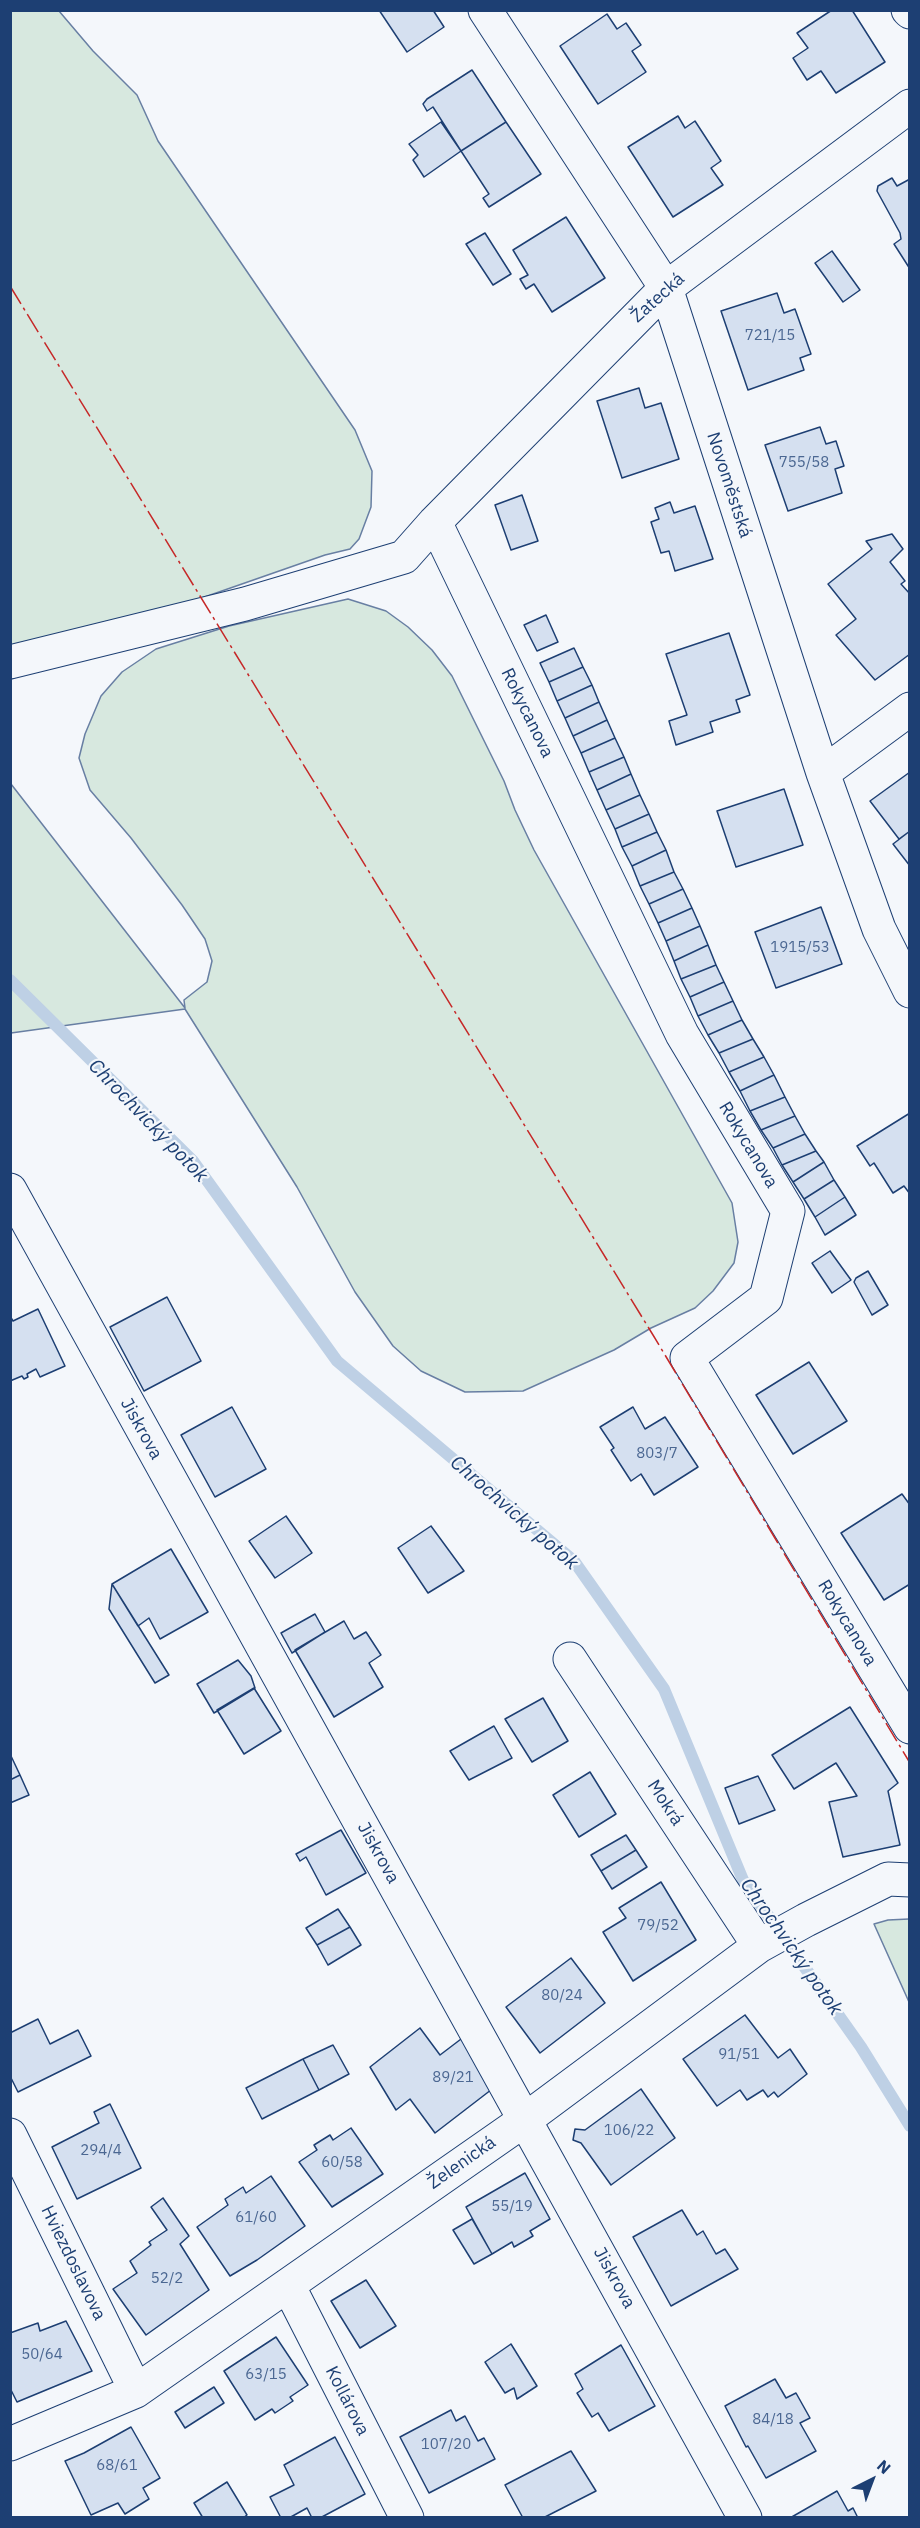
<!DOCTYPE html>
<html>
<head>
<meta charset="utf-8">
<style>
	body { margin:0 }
	#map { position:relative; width:920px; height:2528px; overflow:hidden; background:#f4f7fb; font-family:"IBM Plex Sans",sans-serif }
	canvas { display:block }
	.frame { position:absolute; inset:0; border:12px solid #1d3f73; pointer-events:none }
	.north { position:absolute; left:842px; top:2450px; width:60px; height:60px; -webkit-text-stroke:4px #f4f7fb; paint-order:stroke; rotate:42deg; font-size:16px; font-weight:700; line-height:24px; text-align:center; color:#1d3f73 }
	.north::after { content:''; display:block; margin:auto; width:21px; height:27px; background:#1d3f73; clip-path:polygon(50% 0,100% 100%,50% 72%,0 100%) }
</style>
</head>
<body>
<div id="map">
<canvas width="920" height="2528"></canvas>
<div class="frame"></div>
<div class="north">N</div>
</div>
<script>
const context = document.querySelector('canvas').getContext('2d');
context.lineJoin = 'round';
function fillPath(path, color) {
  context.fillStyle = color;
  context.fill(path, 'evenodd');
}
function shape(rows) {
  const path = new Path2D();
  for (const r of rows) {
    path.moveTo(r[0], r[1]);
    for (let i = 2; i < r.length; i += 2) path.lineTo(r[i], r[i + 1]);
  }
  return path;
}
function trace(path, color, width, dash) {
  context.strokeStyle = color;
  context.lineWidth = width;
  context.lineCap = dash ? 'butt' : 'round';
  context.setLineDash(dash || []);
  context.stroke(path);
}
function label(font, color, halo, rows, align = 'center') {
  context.font = font + ' "IBM Plex Sans",sans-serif';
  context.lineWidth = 4.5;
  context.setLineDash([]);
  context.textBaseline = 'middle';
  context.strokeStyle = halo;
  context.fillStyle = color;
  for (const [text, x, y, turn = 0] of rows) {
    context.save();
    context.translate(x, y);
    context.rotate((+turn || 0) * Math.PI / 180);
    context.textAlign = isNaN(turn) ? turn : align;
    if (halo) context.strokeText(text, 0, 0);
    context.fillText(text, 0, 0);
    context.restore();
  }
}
const green = shape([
	[11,11,59,11,93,51,137,95,158,141,355,430,372,471,371,507,359,539,350,549,325,555,196,600,11,646,11,11],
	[348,599,386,611,408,627,432,650,452,676,504,781,515,810,534,850,732,1203,738,1242,734,1263,713,1291,695,1308,651,1328,614,1350,523,1391,465,1392,421,1371,393,1346,355,1292,297,1187,185,1009,11,1033,11,784,185,1008,184,1000,207,982,212,961,205,939,182,905,131,838,90,790,79,758,85,734,101,696,122,672,156,649,229,626,348,599],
	[909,1919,910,1919,909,2002,874,1924,888,1920,909,1919]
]);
const stream = shape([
	[10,980,193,1161,337,1361,574,1561,664,1689,743,1880,861,2047,910,2126]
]);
const building = shape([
	[379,10,433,10,444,27,407,52,379,10],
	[832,10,852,10,885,62,836,93,821,71,807,80,793,58,808,48,797,33,832,10],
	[607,14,617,29,626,23,641,45,632,51,646,72,598,104,560,46,607,14],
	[472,70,506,122,461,151,433,107,427,111,423,104,427,99,472,70],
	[678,116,685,128,695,121,721,161,711,168,723,185,673,217,628,147,678,116],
	[441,122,461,151,424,177,413,160,418,155,409,144,441,122],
	[506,122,541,174,489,207,483,198,489,194,461,151,506,122],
	[892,178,897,186,910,179,910,269,894,244,901,239,900,233,877,191,878,186,892,178],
	[566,217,605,278,552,312,534,284,526,289,520,279,528,275,513,250,566,217],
	[485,233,511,274,493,285,466,244,485,233],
	[832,251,860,290,843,302,815,263,832,251],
	[777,293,784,313,795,309,811,354,800,358,804,370,748,390,721,311,777,293],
	[639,388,645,408,661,403,679,459,622,478,597,401,639,388],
	[820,427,826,444,836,441,844,466,835,469,842,493,788,511,765,445,820,427],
	[522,495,538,541,511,550,495,505,522,495],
	[670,502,674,513,695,506,713,559,675,571,669,551,661,553,651,522,659,519,655,508,670,502],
	[892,534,903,549,890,562,905,581,901,584,910,594,910,654,875,680,836,635,856,619,828,584,872,549,866,541,892,534],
	[546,615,558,642,537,651,524,625,546,615],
	[729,633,750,695,736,700,740,712,710,722,713,732,676,745,669,721,687,715,666,654,729,633],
	[574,648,583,667,549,682,540,663,574,648],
	[583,667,592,685,557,701,549,682,583,667],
	[592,685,599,702,565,718,557,701,592,685],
	[599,702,607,720,573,736,565,718,599,702],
	[607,720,615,738,581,753,573,736,607,720],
	[615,738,624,757,589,772,581,753,615,738],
	[624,757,631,774,597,790,589,772,624,757],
	[910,772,910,831,899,839,870,801,910,772],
	[631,774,640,795,606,810,597,790,631,774],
	[784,789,803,845,736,867,717,811,784,789],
	[640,795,649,814,615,829,606,810,640,795],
	[649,814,657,832,622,847,615,829,649,814],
	[910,831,910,866,893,844,910,831],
	[657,832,666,850,632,866,622,847,657,832],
	[666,850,674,872,640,886,632,866,666,850],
	[674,872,683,889,649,904,640,886,674,872],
	[683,889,692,908,658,923,649,904,683,889],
	[821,907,842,964,776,988,755,932,821,907],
	[692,908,700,926,666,941,658,923,692,908],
	[700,926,708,945,674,961,666,941,700,926],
	[708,945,716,965,681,979,674,961,708,945],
	[716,965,724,982,690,997,681,979,716,965],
	[724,982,733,1001,698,1016,690,997,724,982],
	[733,1001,742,1020,708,1035,698,1016,733,1001],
	[742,1020,753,1039,719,1053,708,1035,742,1020],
	[753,1039,764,1057,729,1072,719,1053,753,1039],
	[764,1057,774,1075,740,1091,729,1072,764,1057],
	[774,1075,785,1097,750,1111,740,1091,774,1075],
	[785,1097,795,1116,761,1130,750,1111,785,1097],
	[910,1113,910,1194,904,1186,893,1193,874,1163,870,1166,857,1146,910,1113],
	[795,1116,805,1134,773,1148,761,1130,795,1116],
	[805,1134,816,1151,782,1165,773,1148,805,1134],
	[816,1151,824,1162,793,1182,782,1165,816,1151],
	[824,1162,834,1180,804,1199,793,1182,824,1162],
	[834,1180,845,1197,815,1217,804,1199,834,1180],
	[845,1197,856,1215,825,1235,815,1217,845,1197],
	[830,1251,851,1280,832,1293,812,1263,830,1251],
	[868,1271,888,1305,872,1315,854,1282,856,1278,868,1271],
	[167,1297,201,1361,144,1391,110,1327,167,1297],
	[38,1309,65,1366,40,1377,36,1369,27,1374,28,1377,24,1379,22,1376,10,1381,10,1316,13,1321,38,1309],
	[809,1362,847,1421,793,1454,756,1395,809,1362],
	[232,1407,266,1469,215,1497,181,1435,232,1407],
	[633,1407,645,1429,665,1417,698,1467,654,1495,641,1474,631,1481,611,1450,614,1448,600,1427,633,1407],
	[902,1494,910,1505,910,1584,884,1600,841,1533,902,1494],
	[286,1516,312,1553,275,1578,249,1541,286,1516],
	[431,1526,464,1571,428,1593,398,1548,431,1526],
	[171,1549,208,1612,160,1639,149,1618,138,1626,112,1584,171,1549],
	[112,1584,169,1675,155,1683,109,1609,112,1584],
	[315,1614,325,1632,292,1653,281,1633,315,1614],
	[344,1621,354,1639,366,1632,381,1655,369,1663,383,1687,334,1717,295,1650,344,1621],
	[238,1660,251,1676,255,1688,214,1713,197,1684,238,1660],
	[254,1688,281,1731,244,1754,217,1710,254,1688],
	[543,1698,568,1741,532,1762,505,1719,543,1698],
	[850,1707,898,1783,888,1791,900,1845,843,1857,829,1802,857,1796,836,1763,794,1789,772,1755,850,1707],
	[494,1726,512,1758,469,1780,450,1751,494,1726],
	[11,1756,20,1775,10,1780,10,1757,11,1756],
	[590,1772,616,1814,579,1837,553,1795,590,1772],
	[20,1775,29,1795,10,1803,10,1780,20,1775],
	[758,1776,775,1810,739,1824,725,1788,758,1776],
	[341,1830,366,1873,326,1895,306,1857,300,1861,296,1854,341,1830],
	[626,1835,636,1850,601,1871,591,1855,626,1835],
	[636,1850,647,1867,612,1889,601,1871,636,1850],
	[661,1882,696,1940,633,1981,603,1932,626,1918,619,1908,661,1882],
	[338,1909,350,1927,317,1945,306,1928,338,1909],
	[350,1927,361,1945,328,1965,317,1945,350,1927],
	[571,1958,605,2003,540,2053,506,2007,571,1958],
	[745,2015,778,2058,790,2049,807,2074,778,2097,774,2092,768,2097,763,2090,747,2100,740,2090,717,2106,683,2059,745,2015],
	[38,2019,50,2044,78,2030,91,2056,18,2092,10,2076,10,2033,38,2019],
	[420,2028,440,2055,465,2036,500,2083,435,2133,410,2099,396,2110,370,2067,420,2028],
	[333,2045,349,2074,319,2090,303,2059,333,2045],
	[303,2059,319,2090,262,2119,246,2088,303,2059],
	[641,2089,675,2138,611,2185,581,2143,573,2140,575,2129,585,2130,641,2089],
	[110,2104,141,2168,77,2199,52,2147,99,2123,94,2112,110,2104],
	[351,2128,383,2174,332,2207,299,2162,317,2150,314,2145,330,2135,333,2140,351,2128],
	[525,2173,550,2219,530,2231,533,2236,514,2247,512,2242,492,2254,466,2207,525,2173],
	[271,2176,305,2226,257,2260,230,2276,197,2227,228,2205,225,2199,243,2187,246,2193,271,2176],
	[163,2198,189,2236,180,2244,209,2290,146,2335,113,2289,137,2273,130,2261,151,2245,149,2242,167,2230,151,2207,163,2198],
	[682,2210,697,2235,703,2231,716,2254,725,2249,738,2269,671,2306,633,2237,682,2210],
	[472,2219,492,2254,474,2264,453,2230,472,2219],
	[366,2280,396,2326,360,2348,331,2301,366,2280],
	[66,2321,92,2371,17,2402,10,2388,10,2333,38,2323,40,2331,66,2321],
	[276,2337,308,2385,290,2397,293,2401,275,2413,272,2409,255,2420,224,2371,276,2337],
	[511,2344,537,2386,517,2399,514,2388,505,2393,485,2362,511,2344],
	[621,2345,655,2406,609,2431,598,2413,592,2417,577,2393,583,2389,575,2374,621,2345],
	[775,2379,786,2398,796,2393,810,2418,800,2423,816,2451,766,2478,748,2446,746,2447,725,2406,775,2379],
	[214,2387,224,2403,185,2428,175,2412,214,2387],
	[451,2410,456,2421,465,2416,478,2441,484,2438,495,2459,429,2493,400,2437,451,2410],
	[131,2427,160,2478,143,2488,149,2499,125,2514,118,2503,91,2515,65,2461,84,2453,131,2427],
	[335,2437,365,2494,320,2518,312,2518,307,2508,289,2518,281,2518,270,2497,294,2485,284,2465,335,2437],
	[571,2451,596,2491,543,2518,523,2518,505,2485,571,2451],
	[227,2482,247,2515,243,2518,203,2518,194,2503,227,2482],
	[837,2491,848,2511,853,2508,858,2518,790,2518,837,2491]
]);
const minor = shape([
	[485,10,666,288,823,773,879,929,910,991],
	[908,10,910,12],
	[435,522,682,1034,788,1211,766,1298,687,1358,910,1727],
	[10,662,245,604,404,557,435,522,666,288,910,106],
	[823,773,910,709],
	[10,1190,745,2518],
	[570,1659,759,1946],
	[10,2135,136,2391],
	[288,2285,407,2518],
	[10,2444,136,2391,526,2119,759,1946,806,1920,888,1879,910,1880]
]);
const power = shape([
	[10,286,653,1335,910,1763]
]);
const numberNames = [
	["721/15",770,336],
	["755/58",804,463],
	["1915/53",800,948],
	["803/7",657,1454],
	["79/52",658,1926],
	["80/24",562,1996],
	["91/51",739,2055],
	["89/21",453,2078],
	["106/22",629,2131],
	["294/4",101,2151],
	["60/58",342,2163],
	["55/19",512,2207],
	["61/60",256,2218],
	["52/2",167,2279],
	["50/64",42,2355],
	["63/15",266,2375],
	["84/18",773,2420],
	["107/20",446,2445],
	["68/61",117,2466]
];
const streetNames = [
	["Žatecká",658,298,-42],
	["Novoměstská",729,485,72],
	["Rokycanova",527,713,64],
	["Rokycanova",748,1145,59],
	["Jiskrova",141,1429,61],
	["Rokycanova",847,1623,59],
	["Mokrá",665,1803,57],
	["Jiskrova",378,1853,61],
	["Želenická",462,2163,-35],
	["Hviezdoslavova",73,2263,64],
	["Jiskrova",614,2278,61],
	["Kollárova",347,2401,63]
];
const waterNames = [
	["Chrochvický potok",148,1121,46],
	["Chrochvický potok",514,1513,41],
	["Chrochvický potok",791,1947,55]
];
fillPath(green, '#d7e8df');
trace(green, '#687fa3', 1.5);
trace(stream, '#bed0e5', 12);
fillPath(building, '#d5e0f0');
trace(building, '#1d3f73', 1.5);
trace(minor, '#1d3f73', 35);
trace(minor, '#f4f7fb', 33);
trace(power, '#c62828', 1.5, [21, 4.5, 3, 4.5]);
label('15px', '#4b6792', null, numberNames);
label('18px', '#1d3f73', '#f4f7fb', streetNames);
label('italic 20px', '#1d3f73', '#f4f7fb', waterNames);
</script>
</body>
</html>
